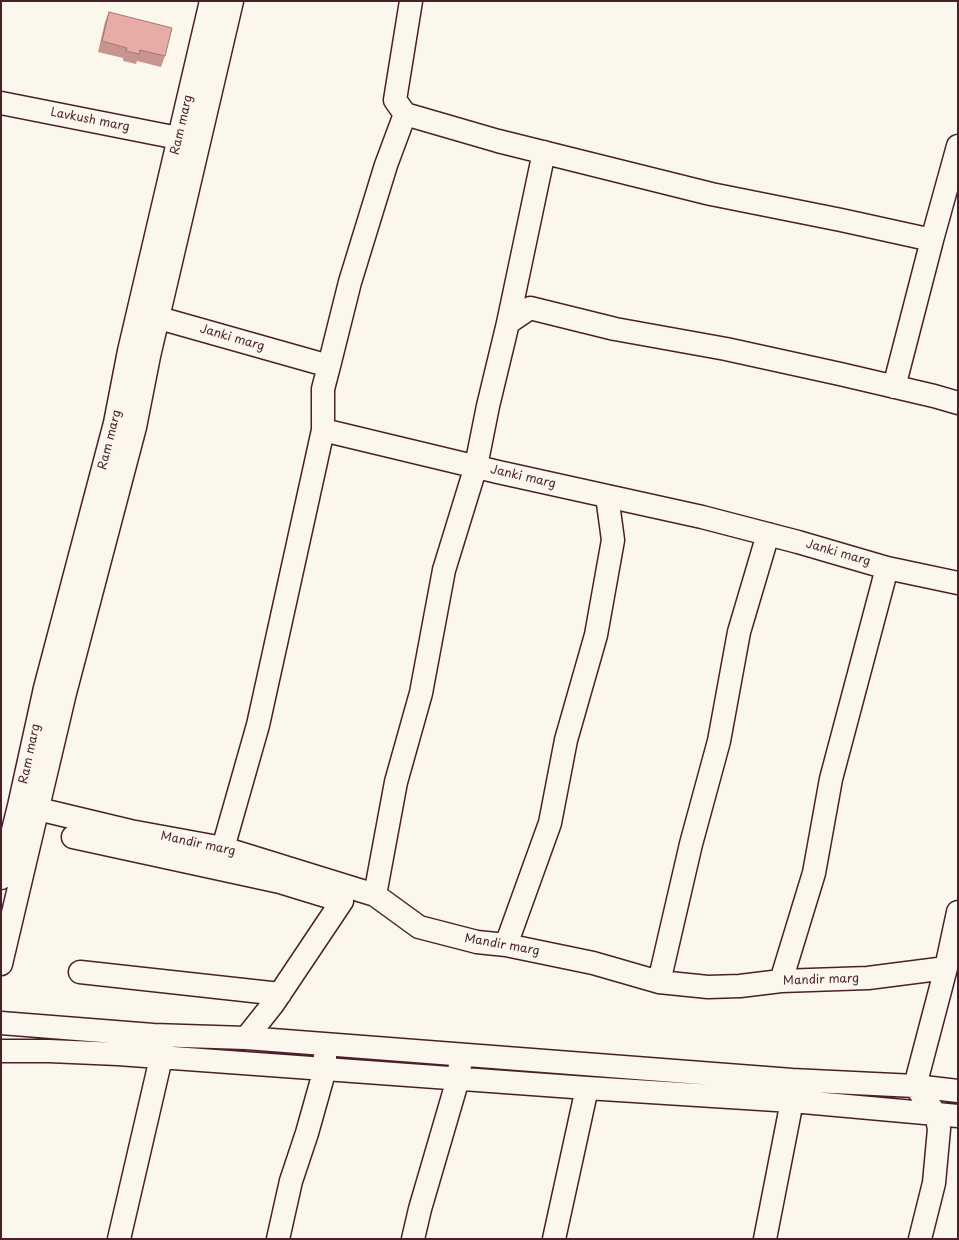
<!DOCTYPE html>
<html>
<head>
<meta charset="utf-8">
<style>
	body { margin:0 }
	#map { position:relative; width:959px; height:1240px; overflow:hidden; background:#fbf7ec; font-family:"Playpen Sans",sans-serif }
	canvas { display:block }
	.frame { position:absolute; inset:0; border:2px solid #4a1f2b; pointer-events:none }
</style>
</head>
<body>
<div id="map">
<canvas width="959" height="1240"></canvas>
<div class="frame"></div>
</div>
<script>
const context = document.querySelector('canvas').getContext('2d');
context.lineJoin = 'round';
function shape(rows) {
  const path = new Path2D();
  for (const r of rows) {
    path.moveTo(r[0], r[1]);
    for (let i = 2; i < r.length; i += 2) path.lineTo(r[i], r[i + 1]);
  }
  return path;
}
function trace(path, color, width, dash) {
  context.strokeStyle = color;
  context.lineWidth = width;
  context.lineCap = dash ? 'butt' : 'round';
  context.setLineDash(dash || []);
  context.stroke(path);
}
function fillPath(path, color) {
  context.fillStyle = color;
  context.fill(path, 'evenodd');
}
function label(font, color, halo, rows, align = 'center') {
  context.font = font + ' "Playpen Sans",sans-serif';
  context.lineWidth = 3;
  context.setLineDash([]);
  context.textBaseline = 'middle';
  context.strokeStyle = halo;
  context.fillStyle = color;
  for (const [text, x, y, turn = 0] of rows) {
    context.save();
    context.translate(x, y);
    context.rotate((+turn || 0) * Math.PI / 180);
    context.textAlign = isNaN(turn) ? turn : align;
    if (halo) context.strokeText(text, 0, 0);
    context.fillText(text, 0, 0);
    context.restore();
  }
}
const minor = shape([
	[1,103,178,138],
	[405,114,498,141,711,194,841,220,932,240,958,146],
	[159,318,329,366,323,389,323,430,498,472,702,517,798,542,887,568,958,583],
	[508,323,544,152],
	[329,366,350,282,386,165,405,114,395,100,411,1],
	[894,387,932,240],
	[19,806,38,809,130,831,223,848,375,895,419,927,477,942,506,945,593,963,659,982,708,987,740,986,781,981,868,978,946,968,958,912],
	[73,837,280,882,342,901,273,1004,246,1038],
	[223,848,258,725,323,430],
	[1,878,19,806,45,688,115,423,129,351,211,1],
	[375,895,396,782,421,693,444,570,476,466,488,406,508,323,530,308,615,329,726,349,840,374,934,396,958,403],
	[506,945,550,823,566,740,596,635,613,540,607,496],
	[1,964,65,693,135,427,149,356,232,1],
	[80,972,280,994],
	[781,981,814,873,831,779,887,568],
	[659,982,691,844,719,741,739,632,768,534],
	[1,1023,153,1035,246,1038,792,1080,915,1086,958,1091],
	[1,1051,49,1051,118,1054,587,1088,792,1101,958,1116],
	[119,1239,161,1058,157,1044],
	[278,1239,291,1181,307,1133,325,1069,325,1055],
	[413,1239,420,1209,458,1079,460,1065],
	[554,1239,587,1088],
	[765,1239,792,1101,792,1087],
	[920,1239,934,1183,939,1129,936,1114,915,1086,946,968]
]);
const wall = shape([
	[109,12,165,56,161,67,137,61,136,64,123,61,123,58,98,52,105,22]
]);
const building = shape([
	[109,12,172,28,165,56,140,50,139,54,126,51,127,48,102,41,109,12]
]);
const streetNames = [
	["Lavkush marg",90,120,11],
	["Ram marg",182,125,-77],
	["Janki marg",232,338,16],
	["Ram marg",110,440,-76],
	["Janki marg",523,477,13],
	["Janki marg",838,553,16],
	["Ram marg",30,754,-78],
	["Mandir marg",198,844,12],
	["Mandir marg",502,945,10],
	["Mandir marg",821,980,-2]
];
trace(minor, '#4a1f2b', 25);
trace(minor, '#fbf7ec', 22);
fillPath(wall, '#c7948f');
fillPath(building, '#e7aca6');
trace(building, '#a27874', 1);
label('12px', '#4a1f2b', '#fbf7ec', streetNames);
</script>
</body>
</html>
